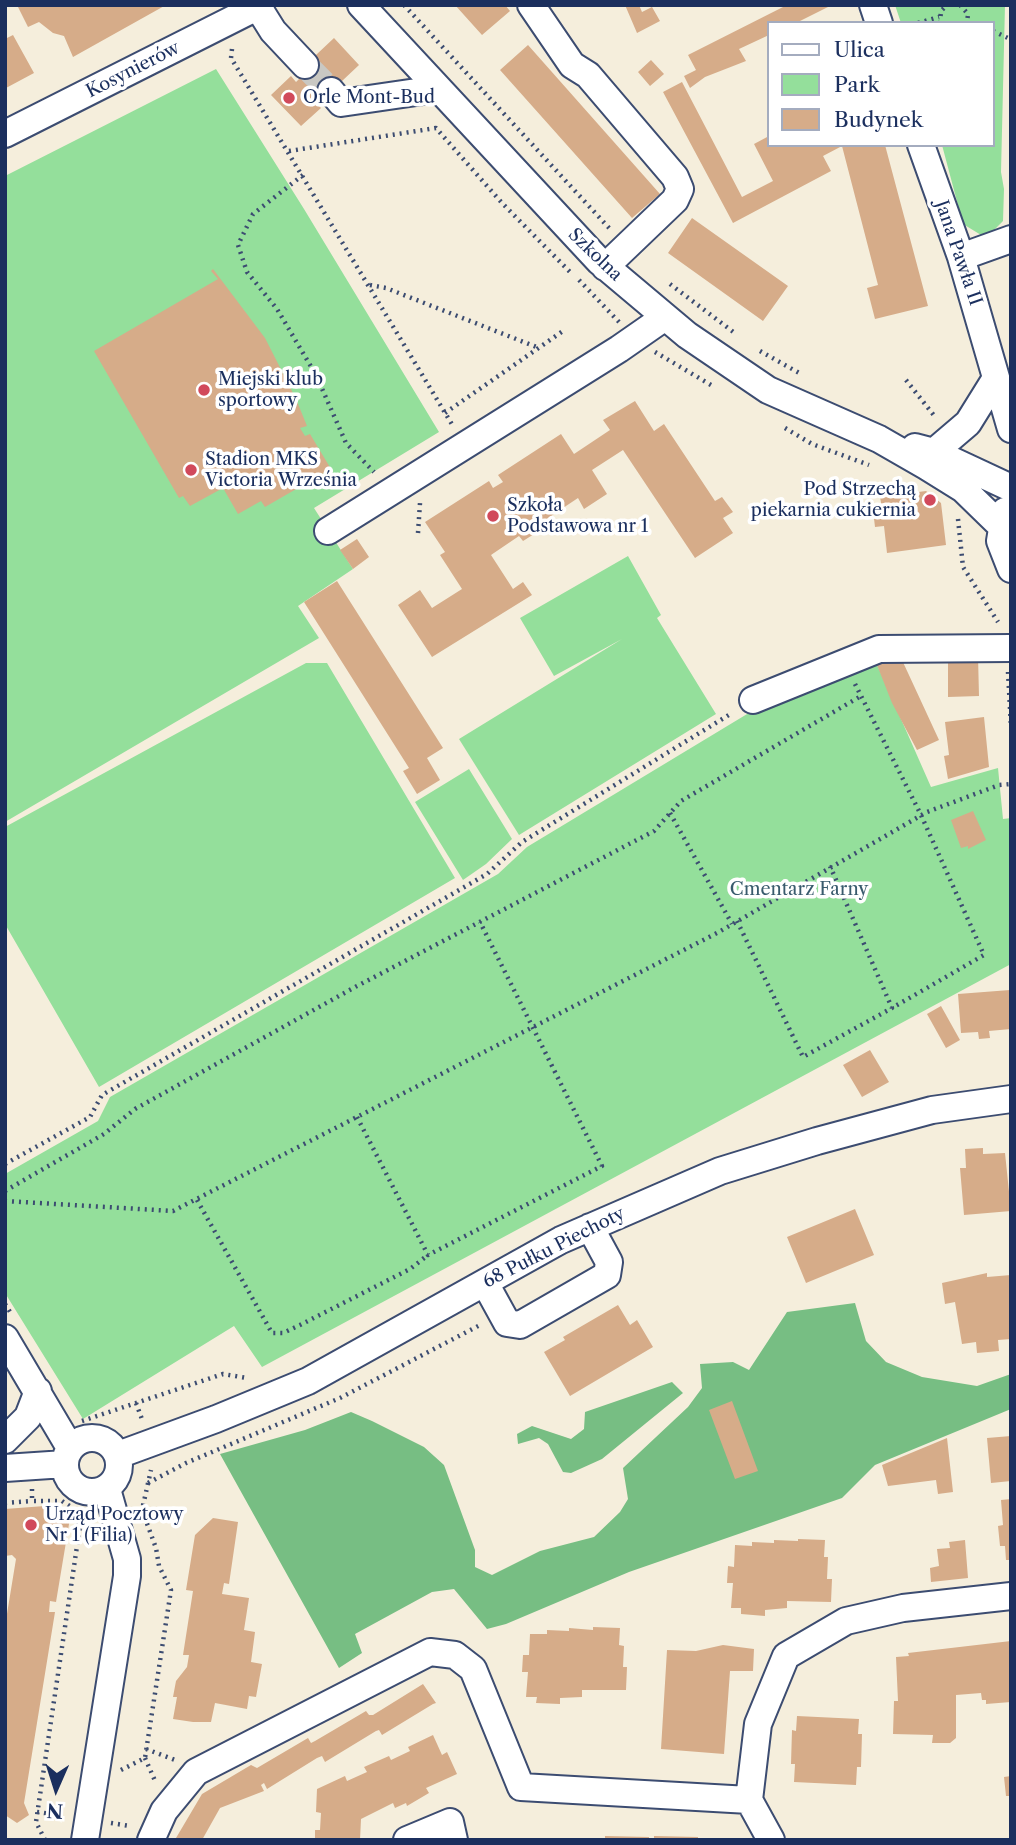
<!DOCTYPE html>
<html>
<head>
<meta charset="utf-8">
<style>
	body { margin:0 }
	#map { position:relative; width:1016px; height:1845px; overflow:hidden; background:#f5eedc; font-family:"Libre Caslon Text",serif }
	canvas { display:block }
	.frame { position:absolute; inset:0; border:7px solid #1b2f5e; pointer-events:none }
	.legend { position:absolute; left:767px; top:21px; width:228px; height:126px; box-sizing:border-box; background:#fff; border:2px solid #a4acbf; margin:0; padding:9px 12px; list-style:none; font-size:21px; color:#1b2f5e }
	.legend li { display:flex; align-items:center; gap:14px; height:35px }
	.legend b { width:35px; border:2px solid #a4acbf }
	.north { position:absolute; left:21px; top:1754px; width:70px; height:70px; -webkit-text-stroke:5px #fff; paint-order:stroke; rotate:183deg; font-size:19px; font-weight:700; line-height:28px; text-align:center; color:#1b2f5e }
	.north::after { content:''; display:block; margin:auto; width:24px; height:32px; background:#1b2f5e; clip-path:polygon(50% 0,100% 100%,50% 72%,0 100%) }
</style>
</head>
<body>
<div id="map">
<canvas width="1016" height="1845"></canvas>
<div class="frame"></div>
<ul class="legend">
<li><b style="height:9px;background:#fff"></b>Ulica</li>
<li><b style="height:19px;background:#94df9b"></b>Park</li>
<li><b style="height:19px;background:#d6ac89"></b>Budynek</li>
</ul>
<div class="north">N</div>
</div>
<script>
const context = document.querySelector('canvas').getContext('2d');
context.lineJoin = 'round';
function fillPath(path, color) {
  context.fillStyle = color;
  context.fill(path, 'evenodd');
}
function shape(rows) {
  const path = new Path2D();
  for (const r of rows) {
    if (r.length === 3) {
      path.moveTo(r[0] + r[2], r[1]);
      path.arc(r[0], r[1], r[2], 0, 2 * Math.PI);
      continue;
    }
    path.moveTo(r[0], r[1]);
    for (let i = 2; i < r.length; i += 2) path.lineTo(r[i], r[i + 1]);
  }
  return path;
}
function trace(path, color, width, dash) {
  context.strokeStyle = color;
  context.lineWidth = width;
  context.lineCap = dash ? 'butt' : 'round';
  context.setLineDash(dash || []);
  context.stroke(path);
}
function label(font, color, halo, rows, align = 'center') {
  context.font = font + ' "Libre Caslon Text",serif';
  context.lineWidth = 7;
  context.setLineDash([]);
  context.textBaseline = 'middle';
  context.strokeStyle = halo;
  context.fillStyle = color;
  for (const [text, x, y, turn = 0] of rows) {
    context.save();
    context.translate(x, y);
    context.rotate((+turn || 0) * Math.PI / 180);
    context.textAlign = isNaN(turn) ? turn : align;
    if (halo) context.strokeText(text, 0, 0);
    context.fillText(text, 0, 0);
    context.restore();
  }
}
const green = shape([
	[895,5,1005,5,1001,172,1004,189,1003,221,990,234,981,235,963,224,942,145,993,145,993,23,901,23],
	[216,69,304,209,439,432,314,508,353,569,298,606,319,638,5,822,5,176],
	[628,556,661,615,657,618,716,714,519,835,459,739,622,639,554,676,520,618],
	[875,660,931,787,998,768,1003,819,1011,818,1011,964,262,1367,234,1326,83,1419,5,1293,5,1174,98,1121,110,1097,498,874,527,847,767,702],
	[306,663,327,663,455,878,99,1087,5,924,5,827],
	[469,769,512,839,486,864,463,880,415,802]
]);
const forest = shape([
	[855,1303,866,1341,886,1362,922,1377,977,1386,1011,1374,1011,1409,875,1465,842,1498,629,1572,506,1624,487,1629,454,1589,432,1592,355,1634,362,1653,339,1668,220,1454,305,1430,351,1412,372,1421,424,1447,444,1465,475,1550,475,1567,492,1575,540,1551,594,1537,620,1512,628,1499,623,1468,688,1407,702,1388,700,1364,733,1362,749,1370,787,1312],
	[672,1382,683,1393,602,1459,571,1473,563,1472,548,1444,539,1438,518,1444,517,1434,532,1426,571,1439,584,1429,585,1412]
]);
const building = shape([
	[21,5,166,5,73,57,64,36,53,33,39,22,28,27,18,7],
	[455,5,505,5,510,11,482,35],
	[625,5,639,5,642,12,652,7,660,21,637,33],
	[787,5,832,5,796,23,769,23,769,35,739,49,746,61,705,77,690,88,684,76,696,70,688,55],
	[13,35,34,73,6,88,5,39],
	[334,38,359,65,324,98,319,93,312,99,321,108,301,126,271,95,291,76,296,82,303,75,299,71],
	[528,45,660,194,632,218,500,70],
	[651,60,664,74,650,86,638,72],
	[682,82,742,197,773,181,754,144,769,136,769,145,885,145,928,306,875,319,867,288,878,285,842,146,823,156,831,171,733,223,663,92],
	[692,218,788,286,763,321,668,253],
	[213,269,265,338,296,399,307,426,300,428,305,436,310,434,331,469,265,507,261,501,238,514,223,488,190,506,183,496,179,498,94,351,218,279,211,271],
	[635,401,654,431,664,424,715,501,722,497,733,512,723,518,733,533,695,558,623,450,592,470,607,494,584,509,578,498,536,526,539,531,523,541,519,536,491,555,513,589,523,582,532,595,432,657,398,605,420,590,432,608,462,589,440,555,445,552,425,522,489,481,493,488,503,482,498,475,561,434,574,454,610,430,603,420],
	[926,491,941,503,946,545,887,553,884,526,875,527,873,510,882,508,880,497],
	[357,539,369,557,353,569,340,550],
	[337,581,443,748,427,758,440,780,417,794,403,771,409,768,304,602],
	[978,656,979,696,948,697,948,657],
	[875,660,902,660,939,740,917,750,892,703],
	[984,717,989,767,948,779,944,756,949,755,945,722],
	[973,811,986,840,968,849,968,846,961,848,951,820],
	[1010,990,1011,1029,989,1031,990,1038,979,1039,978,1032,961,1033,958,994],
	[941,1006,960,1040,946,1048,927,1014],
	[870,1050,889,1082,862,1097,843,1065],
	[983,1148,983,1154,1005,1153,1011,1211,964,1215,960,1168,966,1168,965,1149],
	[855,1209,874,1255,806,1283,787,1237],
	[987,1273,987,1277,1011,1275,1011,1339,998,1340,999,1351,977,1353,976,1342,962,1344,955,1302,945,1304,942,1283],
	[618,1305,630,1325,637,1320,653,1347,570,1396,544,1352,565,1340,563,1337],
	[732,1401,758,1471,735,1479,709,1410],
	[1011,1436,1011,1481,991,1483,987,1438],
	[947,1438,953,1492,938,1494,936,1480,888,1486,882,1465],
	[1011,1499,1011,1560,1006,1560,1005,1546,1000,1546,998,1526,1003,1525,1001,1500],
	[58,1505,58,1511,70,1518,56,1602,50,1601,49,1612,55,1612,24,1803,29,1815,17,1823,5,1815,5,1626,16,1559,12,1555,5,1556,5,1509],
	[213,1518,238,1522,229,1584,224,1583,222,1594,249,1598,244,1630,255,1632,251,1662,262,1664,256,1697,249,1696,247,1709,215,1703,211,1722,193,1722,173,1719,177,1697,173,1697,176,1681,187,1667,189,1655,183,1655,193,1591,186,1590,195,1535],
	[798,1539,825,1540,824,1557,828,1557,827,1579,832,1579,831,1602,787,1601,787,1608,765,1610,765,1616,741,1614,741,1608,731,1608,733,1583,727,1583,728,1566,734,1567,735,1545,752,1546,752,1542,774,1543,774,1540,798,1541],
	[965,1540,968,1578,931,1582,930,1568,939,1566,937,1549,950,1548,949,1542],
	[593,1627,620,1628,619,1645,624,1646,623,1667,627,1667,626,1690,582,1690,582,1697,560,1698,560,1704,536,1703,537,1697,526,1697,528,1672,522,1672,523,1655,529,1655,530,1634,547,1634,547,1630,569,1631,569,1628,593,1630],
	[1011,1641,1011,1702,986,1704,986,1700,982,1700,981,1693,956,1695,956,1738,950,1743,932,1743,933,1735,893,1734,894,1701,898,1701,896,1657,909,1656,908,1653],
	[723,1645,754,1649,753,1671,730,1671,724,1754,661,1749,667,1650,696,1651],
	[423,1684,436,1703,433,1704,382,1735,379,1730,376,1731,325,1762,322,1756,317,1758,267,1789,264,1783,261,1785,264,1791,220,1808,202,1840,176,1838,202,1794,251,1765,257,1768,308,1738,311,1743,315,1741,366,1711,369,1715,373,1715],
	[797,1716,859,1719,858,1734,862,1734,861,1767,857,1767,856,1785,794,1782,795,1764,791,1764,792,1730,796,1731],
	[433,1735,442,1755,447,1752,457,1774,426,1788,429,1793,407,1806,406,1803,395,1808,393,1803,361,1819,360,1840,315,1840,315,1830,320,1830,321,1813,316,1812,317,1789,345,1776,347,1781,367,1772,364,1767,389,1756,391,1760,410,1751,408,1747],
	[1011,1776,1011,1796,1006,1796,1004,1777],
	[605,1836,649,1837,649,1840,605,1840],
	[654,1836,698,1837,698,1840,654,1840]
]);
const minorTunnel = shape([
	[305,65,331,91]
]);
const path = shape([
	[404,5,610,229],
	[960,5,968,14,967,23],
	[918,23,939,17],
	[940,23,941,11,947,5],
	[993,31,1008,38],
	[232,49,231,58,453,426],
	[289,151,436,128,503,204,572,274],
	[303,175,253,214,238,245,247,272,277,309,316,375,346,443,374,472],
	[579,280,619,322],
	[670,284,736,334],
	[370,285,386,288,539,348],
	[760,351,801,374],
	[655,352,711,385],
	[906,380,936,418],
	[445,413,563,331],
	[785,428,812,444,869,465],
	[958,519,963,567,998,622],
	[418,533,420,503],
	[1008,672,1011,727],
	[855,684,921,815,984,955,892,1008],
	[670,813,732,924],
	[737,921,803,1057,892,1008,830,866],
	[357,1117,428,1255,602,1166,480,922],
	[5,1164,90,1117,102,1095,487,874,522,842,732,713],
	[5,1191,104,1134,135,1109,357,986,654,831,681,801,861,696],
	[197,1200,272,1333,283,1333,300,1325,410,1269,428,1255],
	[5,1201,173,1211,717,933,927,812,999,785,1011,784],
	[5,1304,12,1315],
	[136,1403,143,1422],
	[82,1421,223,1374,247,1378],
	[148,1483,186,1463,340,1398,482,1324],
	[32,1489,32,1501,62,1501,71,1507,80,1526,92,1527],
	[5,1503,32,1501],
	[146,1749,175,1760],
	[145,1758,156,1783],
	[121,1770,145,1758,171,1590,159,1566,156,1548,142,1510,151,1470],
	[37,1812,64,1816],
	[111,1823,130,1826],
	[45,1840,36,1822,80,1526]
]);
const minor = shape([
	[361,5,599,261,687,335,768,390,879,439,926,466,963,489,1000,525],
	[531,5,572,65,588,75,675,177,680,189,675,200,605,267],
	[873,5,879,23],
	[258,7,273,31,305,65],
	[331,91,341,103,437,89],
	[5,134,261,5],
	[921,145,961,257,1011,429],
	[961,257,1011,239],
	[915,447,934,452,1011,488],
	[934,452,968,423,996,378],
	[1005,511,1000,541,1011,569],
	[328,531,619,349,665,317],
	[753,700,879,649,1011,648],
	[485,1283,507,1323,520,1325,607,1275,609,1262,590,1227],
	[5,1338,69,1446],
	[92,1465,27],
	[5,1440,28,1417,38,1391],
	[118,1455,216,1419,308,1381,561,1240,720,1171,817,1141,932,1110,1011,1099],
	[5,1468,65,1464],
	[85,1840,127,1576,127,1559,107,1489],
	[151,1840,164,1811,196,1772,430,1652,455,1655,473,1669,521,1787,749,1800],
	[407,1840,450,1822,454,1840],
	[771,1840,749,1800,758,1724,786,1656,846,1621,903,1608,1011,1596]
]);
const markers = [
	[289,98,7,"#d1495b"],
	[204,390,7,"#d1495b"],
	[191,470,7,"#d1495b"],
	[930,500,7,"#d1495b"],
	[493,516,7,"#d1495b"],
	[31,1525,7,"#d1495b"]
];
const streetNames = [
	["Kosynierów",133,70,-27],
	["Jana Pawła II",958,253,71],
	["Szkolna",595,255,44],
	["68 Pułku Piechoty",554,1248,-27]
];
const poiNames = [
	["Orle Mont-Bud",303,98],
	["Miejski klub",218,380],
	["sportowy",218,401],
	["Stadion MKS",205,460],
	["Victoria Września",205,481],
	["Pod Strzechą",916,490,"right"],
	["piekarnia cukiernia",916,511,"right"],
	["Szkoła",507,506],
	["Podstawowa nr 1",507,527],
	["Urząd Pocztowy",45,1515],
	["Nr 1 (Filia)",45,1536]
];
const parkNames = [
	["Cmentarz Farny",799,890]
];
fillPath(green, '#94df9b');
fillPath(forest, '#77be83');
fillPath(building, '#d6ac89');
trace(minorTunnel, '#c9c8c3', 26, [26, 13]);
trace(minor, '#3c4c71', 30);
trace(path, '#3c4c71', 4.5, [2, 5]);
trace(minor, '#fff', 26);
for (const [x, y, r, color] of markers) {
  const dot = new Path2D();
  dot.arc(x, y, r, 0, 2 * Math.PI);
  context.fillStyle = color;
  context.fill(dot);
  trace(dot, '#fff', 2.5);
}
label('18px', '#1b2f5e', '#fff', streetNames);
label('18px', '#1b2f5e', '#fff', poiNames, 'left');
label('18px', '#395b6d', '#fff', parkNames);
</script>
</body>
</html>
